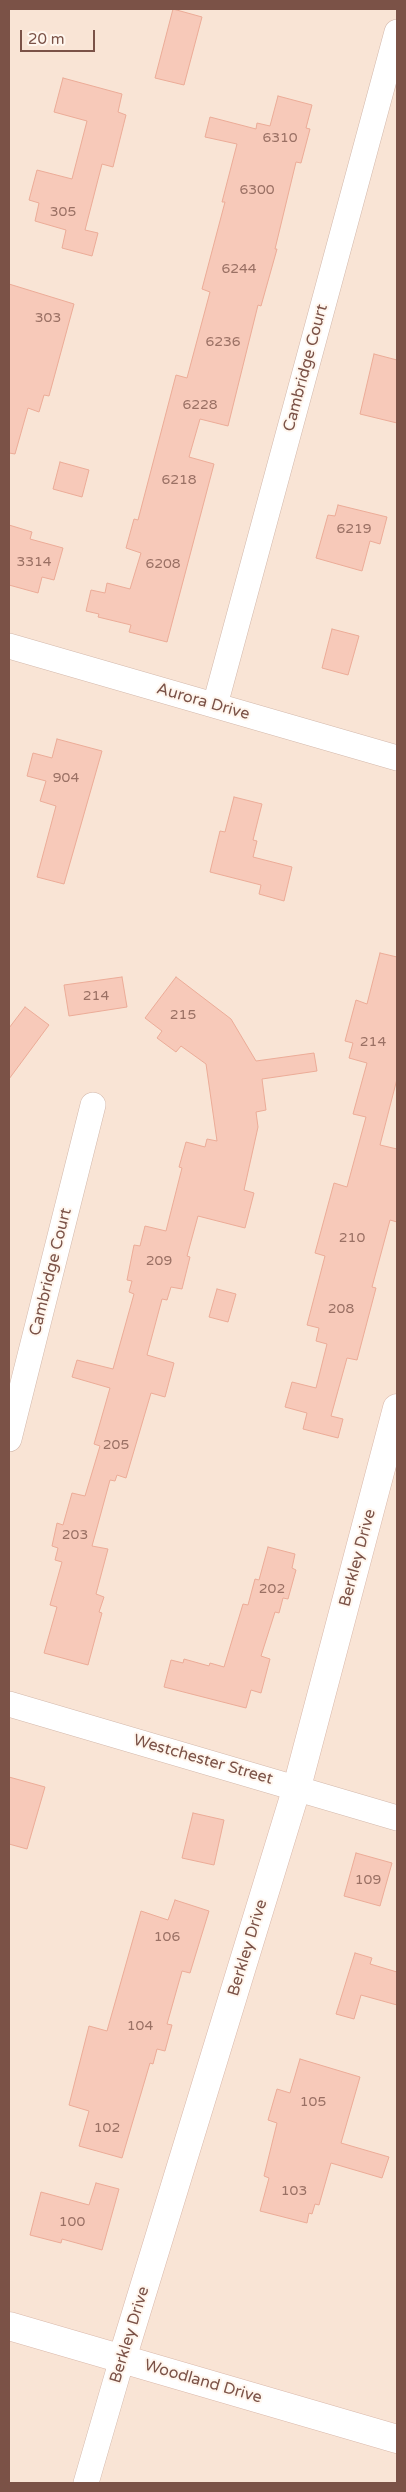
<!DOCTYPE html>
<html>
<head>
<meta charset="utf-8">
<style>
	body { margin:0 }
	#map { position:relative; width:406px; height:2492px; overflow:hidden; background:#fff1e5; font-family:"Varela Round",sans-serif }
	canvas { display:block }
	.frame { position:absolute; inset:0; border:10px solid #7b5247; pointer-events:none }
	.scale { position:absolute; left:20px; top:30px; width:75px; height:22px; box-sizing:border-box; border:2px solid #7b5247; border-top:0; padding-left:6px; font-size:15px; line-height:18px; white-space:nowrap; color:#7b5247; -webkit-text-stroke:4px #fff6ee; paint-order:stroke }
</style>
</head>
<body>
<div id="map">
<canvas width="406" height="2492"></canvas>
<div class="frame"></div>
<div class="scale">20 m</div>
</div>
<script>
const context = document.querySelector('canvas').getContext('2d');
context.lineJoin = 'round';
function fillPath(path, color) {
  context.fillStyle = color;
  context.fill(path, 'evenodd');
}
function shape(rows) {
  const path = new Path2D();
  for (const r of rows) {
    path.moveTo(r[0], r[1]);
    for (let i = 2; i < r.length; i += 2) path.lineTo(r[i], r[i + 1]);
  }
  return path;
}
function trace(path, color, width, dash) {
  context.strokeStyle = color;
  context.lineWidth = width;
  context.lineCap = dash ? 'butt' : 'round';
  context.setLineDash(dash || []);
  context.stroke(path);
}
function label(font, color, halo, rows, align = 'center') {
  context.font = font + ' "Varela Round",sans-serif';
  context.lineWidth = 4;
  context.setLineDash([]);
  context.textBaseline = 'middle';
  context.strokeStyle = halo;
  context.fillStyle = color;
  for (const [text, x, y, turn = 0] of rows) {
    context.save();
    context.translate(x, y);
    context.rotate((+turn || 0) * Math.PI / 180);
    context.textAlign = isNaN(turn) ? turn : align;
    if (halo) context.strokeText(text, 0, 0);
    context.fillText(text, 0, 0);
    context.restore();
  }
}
const residential = shape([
	[9,9,397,9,397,2483,9,2483]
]);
const building = shape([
	[173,9,202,17,184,85,155,78,173,9],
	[63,78,122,94,118,112,126,115,113,167,102,164,85,230,98,233,92,256,62,248,66,230,35,221,39,203,29,200,37,170,72,179,87,121,54,112,63,78],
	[278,96,312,105,306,128,310,129,301,163,296,162,275,249,277,249,261,306,258,305,228,426,200,419,189,457,214,464,167,642,129,632,131,625,98,617,99,614,86,611,91,590,105,593,107,583,130,589,141,553,126,548,134,519,138,520,176,375,187,378,210,292,202,289,225,202,222,202,237,144,205,137,210,117,256,129,257,123,270,126,278,96],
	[9,284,74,304,49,396,44,395,39,412,28,408,15,454,9,453,9,284],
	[374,354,397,360,397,423,360,414,374,354],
	[60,462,89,470,82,497,53,489,60,462],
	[338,505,387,517,380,544,370,541,362,571,316,558,328,515,335,516,338,505],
	[9,525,32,532,30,539,63,548,54,580,42,577,38,593,9,585,9,525],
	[332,629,359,636,348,675,322,668,332,629],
	[57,739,102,751,64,884,37,877,56,806,40,801,46,781,27,776,33,753,52,758,57,739],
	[234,797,262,804,253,840,257,841,253,857,292,867,284,901,259,894,261,885,210,872,220,831,225,832,234,797],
	[380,953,397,957,397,1079,380,1145,397,1149,397,1222,390,1220,372,1287,376,1288,357,1360,347,1358,331,1416,343,1419,338,1438,303,1429,307,1413,285,1407,292,1382,316,1388,327,1344,316,1341,319,1328,307,1325,325,1256,315,1253,334,1183,347,1187,366,1117,353,1114,367,1063,349,1058,353,1043,345,1041,356,1000,367,1004,380,953],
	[122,977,127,1007,69,1016,64,985,122,977],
	[176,977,231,1019,256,1061,314,1053,317,1071,262,1079,266,1110,256,1112,258,1127,244,1190,254,1193,245,1228,198,1216,187,1256,190,1257,182,1289,171,1287,167,1300,162,1299,147,1355,174,1363,165,1397,151,1393,126,1478,117,1475,115,1481,110,1480,92,1546,108,1549,96,1594,104,1597,99,1612,102,1613,88,1665,44,1653,57,1607,50,1605,62,1562,55,1560,58,1548,52,1546,57,1523,63,1525,72,1493,85,1496,100,1446,94,1444,110,1388,72,1377,77,1360,113,1369,134,1294,129,1292,132,1281,127,1280,134,1245,140,1246,145,1226,166,1231,182,1168,179,1167,186,1142,205,1147,207,1139,217,1141,206,1064,181,1046,176,1052,157,1038,162,1031,145,1018,176,977],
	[25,1007,49,1025,9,1079,9,1028,25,1007],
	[217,1289,236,1294,228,1322,209,1317,217,1289],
	[268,1547,295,1554,292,1568,296,1570,288,1599,283,1598,279,1613,275,1612,261,1656,270,1659,261,1693,251,1690,246,1708,164,1687,171,1660,183,1663,184,1659,209,1666,210,1663,224,1667,243,1604,248,1605,255,1579,259,1580,268,1547],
	[9,1777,45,1787,27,1849,9,1844,9,1777],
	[193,1813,224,1820,214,1865,182,1858,193,1813],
	[356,1853,392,1863,380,1906,344,1896,356,1853],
	[175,1900,209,1911,190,1973,182,1971,167,2024,172,2025,165,2051,157,2049,153,2064,150,2063,122,2158,79,2146,89,2111,69,2105,89,2026,107,2031,141,1911,168,1920,175,1900],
	[355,1953,372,1958,370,1964,397,1972,397,2005,361,1995,354,2019,336,2014,355,1953],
	[300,2059,360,2077,341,2143,389,2157,382,2178,331,2163,319,2205,315,2204,312,2214,309,2213,307,2223,260,2211,269,2178,264,2176,277,2123,268,2120,277,2089,290,2093,300,2059],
	[96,2183,119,2189,102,2250,62,2239,61,2243,30,2235,41,2192,89,2205,96,2183]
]);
const street = shape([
	[9,646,397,758],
	[215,705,397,32],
	[9,1439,93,1105],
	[9,1704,397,1818],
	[86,2483,122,2359]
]);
const secondary = shape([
	[9,2326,397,2439],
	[122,2359,297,1787,397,1408]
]);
const numberNames = [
	["6310",280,138],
	["6300",257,190],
	["305",63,212],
	["6244",239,269],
	["303",48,318],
	["6236",223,342],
	["6228",200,405],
	["6218",179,480],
	["6219",354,529],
	["3314",34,562],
	["6208",163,564],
	["904",66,778],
	["214",96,996],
	["215",183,1015],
	["214",373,1042],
	["210",352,1238],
	["209",159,1261],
	["208",341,1309],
	["205",116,1445],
	["203",75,1535],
	["202",272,1589],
	["109",368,1880],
	["106",167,1937],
	["104",140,2026],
	["105",313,2102],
	["102",107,2128],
	["103",294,2191],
	["100",72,2222]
];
const streetNames = [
	["Cambridge Court",306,368,-75],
	["Aurora Drive",203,702,16],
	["Cambridge Court",51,1272,-76],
	["Berkley Drive",358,1558,-75],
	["Westchester Street",203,1760,16],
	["Berkley Drive",248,1948,-73],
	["Berkley Drive",130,2335,-73],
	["Woodland Drive",203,2382,16]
];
fillPath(residential, '#f9e4d5');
fillPath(building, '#f7c9b9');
trace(building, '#ecac98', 1);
trace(street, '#d4b9ac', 26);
trace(secondary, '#dab9ab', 29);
trace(street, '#fff', 25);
trace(secondary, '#fff', 28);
label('14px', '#9a7064', null, numberNames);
label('16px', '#7b5247', '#fff6ee', streetNames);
</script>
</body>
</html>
